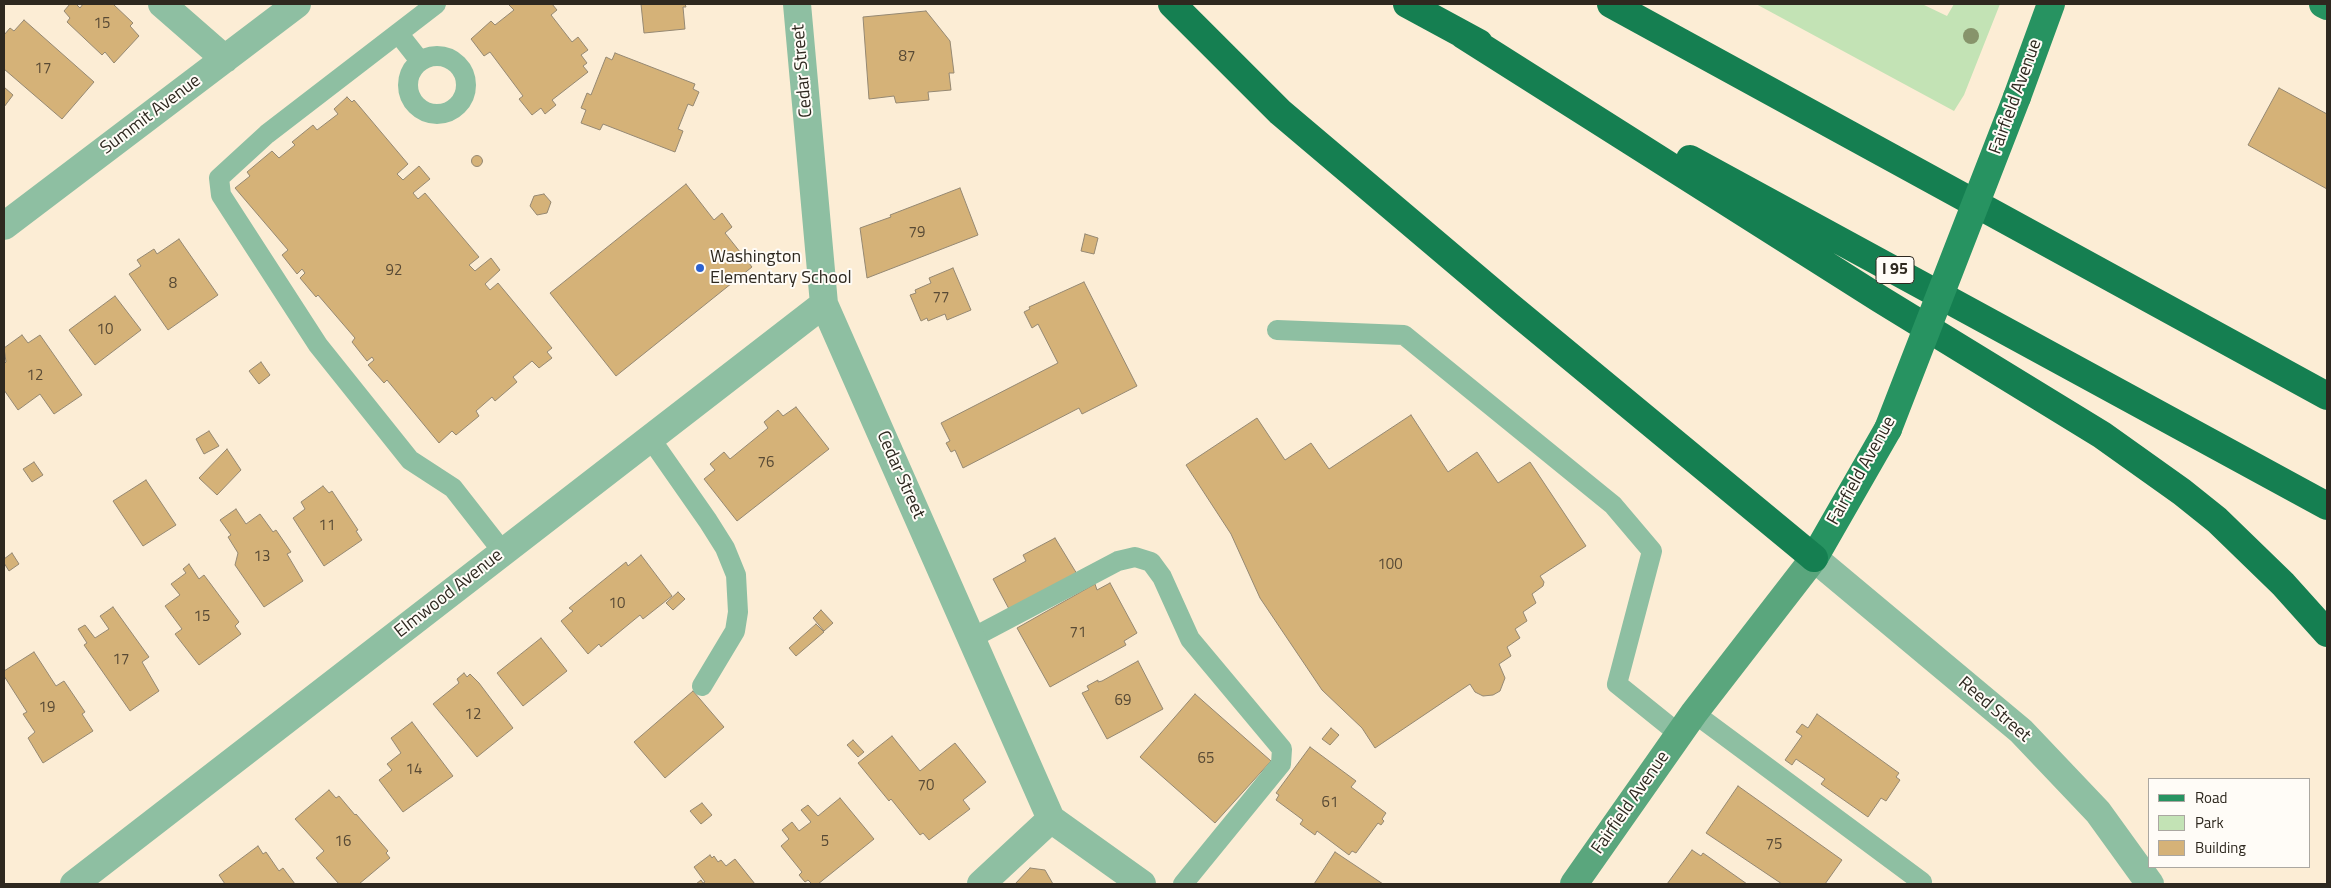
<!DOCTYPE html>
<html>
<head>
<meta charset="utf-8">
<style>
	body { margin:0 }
	#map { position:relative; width:2331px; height:888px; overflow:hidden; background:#fcedd5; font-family:"Titillium Web",sans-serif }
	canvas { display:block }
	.frame { position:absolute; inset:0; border:5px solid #2e281f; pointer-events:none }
	.legend { position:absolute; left:2148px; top:778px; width:162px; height:90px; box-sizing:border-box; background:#fffcf7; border:1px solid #aba7a1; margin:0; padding:6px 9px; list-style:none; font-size:15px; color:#2e281f }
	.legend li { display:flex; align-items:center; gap:10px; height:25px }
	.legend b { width:25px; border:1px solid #aba7a1 }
</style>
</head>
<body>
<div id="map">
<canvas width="2331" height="888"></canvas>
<div class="frame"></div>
<ul class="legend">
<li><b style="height:6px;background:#279361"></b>Road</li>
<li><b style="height:14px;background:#c3e3b5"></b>Park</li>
<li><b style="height:14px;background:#d5b278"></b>Building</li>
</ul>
</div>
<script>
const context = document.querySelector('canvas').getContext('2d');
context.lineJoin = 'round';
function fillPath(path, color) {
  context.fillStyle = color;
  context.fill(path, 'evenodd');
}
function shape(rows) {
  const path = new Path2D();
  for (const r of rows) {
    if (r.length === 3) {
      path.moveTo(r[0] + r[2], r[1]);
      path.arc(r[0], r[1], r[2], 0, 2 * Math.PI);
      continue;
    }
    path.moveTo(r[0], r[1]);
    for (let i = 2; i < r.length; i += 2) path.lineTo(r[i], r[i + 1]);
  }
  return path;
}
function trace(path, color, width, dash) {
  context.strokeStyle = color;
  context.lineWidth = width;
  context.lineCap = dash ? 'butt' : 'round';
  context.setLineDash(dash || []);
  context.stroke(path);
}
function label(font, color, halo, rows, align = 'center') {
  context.font = font + ' "Titillium Web",sans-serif';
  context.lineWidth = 4;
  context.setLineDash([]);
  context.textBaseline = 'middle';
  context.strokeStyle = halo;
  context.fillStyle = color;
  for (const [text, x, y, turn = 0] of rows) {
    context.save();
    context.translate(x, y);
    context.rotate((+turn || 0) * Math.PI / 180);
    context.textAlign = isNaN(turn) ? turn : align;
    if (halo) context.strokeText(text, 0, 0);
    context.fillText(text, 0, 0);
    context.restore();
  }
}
const green = shape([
	[1756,4,1922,4,1947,16,1954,4,2000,4,1964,95,1954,111]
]);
const building = shape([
	[70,4,76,4,80,8,83,4,113,4,133,23,130,26,139,36,114,63,105,52,102,55,67,22,70,18,64,11,70,4],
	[508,4,552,4,557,10,551,15,572,42,578,37,588,50,581,55,587,63,583,66,588,72,552,100,556,105,545,114,541,108,532,115,519,99,523,96,490,52,484,56,471,39,491,21,495,25,514,10,508,4],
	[641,4,685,4,686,7,683,7,685,29,644,33,641,4],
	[926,11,950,41,954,73,949,73,951,90,928,92,929,100,896,103,894,96,869,99,863,17,926,11],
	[24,20,94,82,62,119,4,69,4,35,10,28,14,31,24,20],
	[615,53,695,84,693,89,699,92,693,106,688,104,678,129,683,131,675,152,603,124,600,130,581,123,586,110,581,108,587,93,591,95,606,57,612,60,615,53],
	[4,87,13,95,4,107,4,87],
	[2279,88,2327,114,2327,189,2248,145,2279,88],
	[347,97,352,102,354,100,408,164,397,174,403,180,419,166,430,179,413,193,418,199,425,193,479,257,469,265,475,271,491,258,500,270,485,284,490,290,498,283,552,348,547,352,552,358,539,368,532,361,513,377,517,382,495,401,492,397,476,411,479,416,456,435,452,431,439,443,387,380,384,383,368,365,374,360,372,357,367,361,352,342,355,338,318,295,316,297,300,278,305,273,302,269,297,274,282,255,288,250,235,188,250,176,247,172,272,151,279,158,295,145,292,142,313,125,317,130,338,114,334,109,347,97],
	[477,161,5.5],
	[686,184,714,220,722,213,732,227,725,233,752,267,616,376,550,293,686,184],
	[960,188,978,235,867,278,860,228,891,217,890,215,960,188],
	[544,194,551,202,547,213,537,215,530,206,534,196,544,194],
	[1085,234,1098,238,1094,254,1081,251,1085,234],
	[179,239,218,295,168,330,129,274,141,266,137,260,154,249,157,254,179,239],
	[953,268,971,310,947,320,945,314,928,321,927,318,921,321,910,295,916,293,915,290,931,283,929,278,953,268],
	[1084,282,1137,386,1082,414,1079,408,963,468,955,450,951,452,946,443,950,441,941,423,1058,363,1038,324,1032,328,1024,312,1030,309,1029,307,1084,282],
	[115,296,141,330,95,365,69,330,115,296],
	[22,335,28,343,40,335,82,395,54,414,40,394,18,410,4,390,4,364,6,362,4,348,22,335],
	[261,362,270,375,259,384,249,371,261,362],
	[796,407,829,449,737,521,704,479,715,470,710,464,724,452,730,459,768,428,764,422,778,410,783,416,796,407],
	[1411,415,1448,472,1477,452,1498,483,1530,462,1586,546,1540,576,1544,582,1543,586,1532,594,1536,603,1523,612,1527,621,1515,629,1520,638,1507,647,1511,656,1499,664,1505,678,1500,691,1493,695,1483,696,1475,692,1470,684,1375,748,1362,728,1322,690,1260,598,1231,534,1186,465,1257,418,1285,460,1311,443,1329,469,1411,415],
	[209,431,219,446,204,454,196,439,209,431],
	[227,449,241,470,217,495,199,478,227,449],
	[34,462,43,475,32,482,23,469,34,462],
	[146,480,176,525,143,546,113,501,146,480],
	[323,486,329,493,332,491,358,530,356,531,362,540,324,566,293,518,305,509,301,502,323,486],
	[236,509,246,524,260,514,273,532,276,530,291,552,287,554,303,581,264,607,235,565,238,553,228,537,231,535,220,520,236,509],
	[1055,538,1077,574,1009,609,993,579,1026,561,1023,555,1055,538],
	[12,553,19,564,9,571,4,563,4,559,12,553],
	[641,555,672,596,643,619,640,615,601,647,599,644,588,654,561,621,573,611,569,608,626,562,628,566,641,555],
	[189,564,199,579,204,575,239,622,235,626,241,634,199,665,175,634,182,629,165,606,180,595,171,584,186,573,183,569,189,564],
	[1110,583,1137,633,1124,641,1126,645,1050,687,1017,628,1095,584,1097,590,1110,583],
	[678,592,685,599,673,610,666,603,678,592],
	[113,607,149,657,142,662,159,691,130,711,84,645,87,643,78,629,85,625,95,638,109,629,100,616,113,607],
	[821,610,833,623,824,631,813,618,821,610],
	[816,624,824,632,796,656,789,648,816,624],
	[541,638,567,671,523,706,497,673,541,638],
	[34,652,56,686,64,681,85,712,82,714,93,731,43,763,28,738,35,732,23,714,27,712,4,676,4,671,34,652],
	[1138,661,1163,709,1107,739,1082,693,1089,690,1087,686,1098,680,1098,682,1102,681,1138,661],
	[464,673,467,677,470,674,479,683,513,728,477,757,433,704,459,683,457,679,464,673],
	[693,691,724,727,665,778,634,742,693,691],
	[1195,694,1271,761,1215,823,1140,757,1195,694],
	[1817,714,1899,773,1896,777,1900,780,1886,801,1881,798,1868,817,1821,784,1825,779,1796,759,1792,765,1785,760,1802,736,1796,732,1802,724,1808,728,1817,714],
	[412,722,453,776,403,812,379,780,392,770,387,764,401,753,391,738,412,722],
	[1331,728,1339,735,1330,745,1322,739,1331,728],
	[892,736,920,771,955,743,986,782,963,800,970,809,929,840,923,833,920,835,891,799,889,801,858,763,892,736],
	[853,740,864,752,858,757,847,745,853,740],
	[1310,747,1356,781,1351,787,1386,813,1382,819,1384,821,1381,825,1378,823,1356,853,1352,851,1349,855,1317,831,1315,835,1300,824,1303,820,1276,800,1279,795,1276,793,1310,747],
	[1738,786,1842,860,1825,884,1782,884,1706,833,1738,786],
	[329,790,336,798,339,796,355,815,356,814,388,851,386,853,390,858,359,884,339,884,316,858,324,851,295,819,329,790],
	[840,798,874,839,818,884,812,884,808,880,805,882,799,875,802,872,781,846,789,839,782,830,792,822,799,831,811,822,801,810,808,805,818,816,840,798],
	[702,803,712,815,701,824,690,811,702,803],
	[258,846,263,854,266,852,279,871,283,868,295,884,225,884,219,875,258,846],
	[1692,850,1701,856,1703,853,1747,884,1667,884,1692,850],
	[1335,852,1383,884,1314,884,1335,852],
	[710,855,712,858,714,856,718,862,721,860,726,866,735,859,755,884,696,884,701,880,703,883,705,882,694,867,710,855],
	[1030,868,1045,870,1053,884,1015,884,1030,868]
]);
const lane = shape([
	[436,4,267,134,219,178,221,195,318,345,410,460,453,488,503,552],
	[398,33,420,61],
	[437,85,29],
	[1277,330,1404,335,1613,505,1652,551,1617,684,1679,734],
	[650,438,708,521,725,548,736,575,738,612,735,631,702,686],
	[972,638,1118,561,1135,557,1151,562,1162,577,1190,639,1282,749,1281,764,1183,884],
	[1694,713,1922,882]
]);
const street = shape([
	[162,4,225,59],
	[797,4,824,304,1051,819,1142,884],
	[4,226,297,4],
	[1814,558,2021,731,2098,812,2150,884],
	[74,884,824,304],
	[981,884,1051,819]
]);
const secondary = shape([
	[1574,884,1694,713,1814,558]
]);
const primary = shape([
	[2323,4,2327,6],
	[2017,97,2051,4],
	[1814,558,1888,429]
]);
const highway = shape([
	[1172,4,1280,112,1508,305,1814,558],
	[1407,4,1479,43],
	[1611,4,2327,396],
	[1463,35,1880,299,2102,435,2182,492,2217,520,2283,584,2327,633],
	[1690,159,2327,506]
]);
const primaryBridge = shape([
	[1888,429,2017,97]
]);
const trees = [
	[1971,36]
];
const markers = [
	[700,268,5,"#2c61cf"]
];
const numberNames = [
	["15",102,24],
	["87",907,57],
	["17",43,69],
	["79",917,233],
	["92",394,271],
	["8",173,284],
	["77",941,298],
	["10",105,330],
	["12",35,376],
	["76",766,463],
	["11",327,526],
	["13",262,557],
	["100",1390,565],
	["10",617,604],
	["15",202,617],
	["71",1078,633],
	["17",121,660],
	["69",1123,701],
	["19",47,708],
	["12",473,715],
	["65",1206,759],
	["14",414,770],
	["70",926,786],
	["61",1330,803],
	["16",343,842],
	["5",825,842],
	["75",1774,845]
];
const shields = [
	[1895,270,38]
];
const shieldNames = [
	["I 95",1895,270]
];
const streetNames = [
	["Cedar Street",803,71,-95],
	["Fairfield Avenue",2016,97,-70],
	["Summit Avenue",151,115,-37],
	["Fairfield Avenue",1862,471,-61],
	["Cedar Street",900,475,66],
	["Elmwood Avenue",449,594,-38],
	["Reed Street",1994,710,41],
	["Fairfield Avenue",1631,803,-55]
];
const poiNames = [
	["Washington",710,258],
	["Elementary School",710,279]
];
fillPath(green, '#c3e3b5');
fillPath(building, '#d5b278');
trace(building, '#958872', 1);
trace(lane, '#8ebfa2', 20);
trace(street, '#8ebfa2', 28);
trace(secondary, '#5aa67d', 28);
trace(primary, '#279361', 28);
trace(highway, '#157f51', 28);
trace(primaryBridge, '#279361', 28);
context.fillStyle = '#87946b';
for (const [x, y] of trees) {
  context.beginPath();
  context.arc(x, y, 8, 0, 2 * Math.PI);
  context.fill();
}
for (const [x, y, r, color] of markers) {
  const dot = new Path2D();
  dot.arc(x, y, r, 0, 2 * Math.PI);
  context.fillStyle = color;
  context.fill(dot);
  trace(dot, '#fffcf7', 2);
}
label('15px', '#584a35', null, numberNames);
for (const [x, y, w] of shields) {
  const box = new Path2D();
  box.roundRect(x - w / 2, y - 13.5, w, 27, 4);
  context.fillStyle = '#fffcf7';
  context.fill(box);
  trace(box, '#2e281f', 1);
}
label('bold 16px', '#2e281f', null, shieldNames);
label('18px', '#2e281f', '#fffcf7', streetNames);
label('18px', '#2e281f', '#fffcf7', poiNames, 'left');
</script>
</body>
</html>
